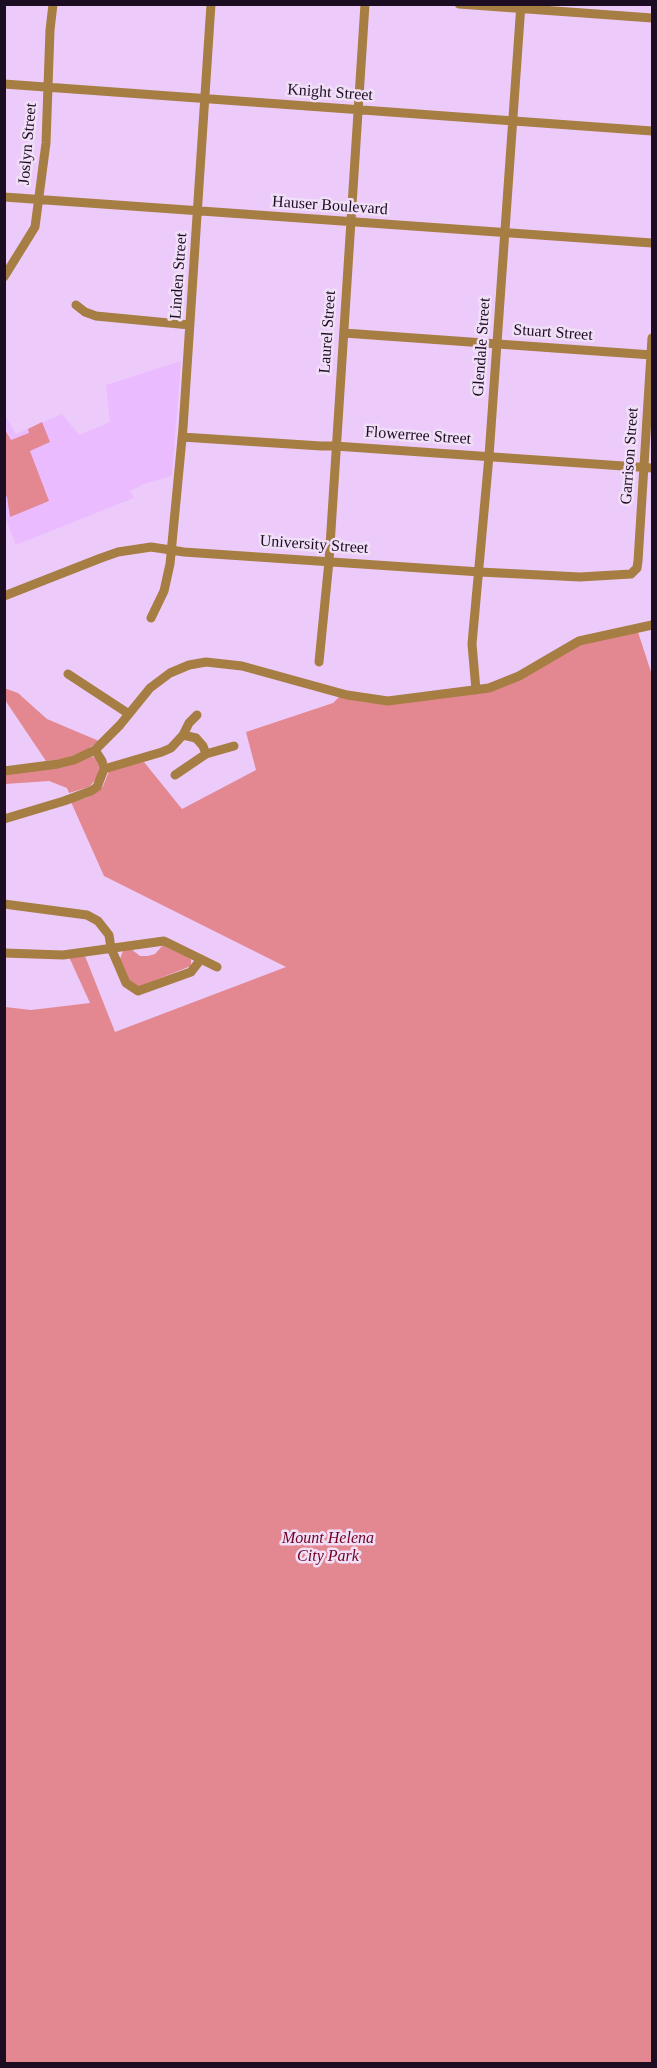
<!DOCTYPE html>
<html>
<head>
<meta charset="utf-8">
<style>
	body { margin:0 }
	#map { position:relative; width:657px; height:2068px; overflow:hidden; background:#eccbfb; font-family:Georgia,serif }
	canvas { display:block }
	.frame { position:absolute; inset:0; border:6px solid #1c0d22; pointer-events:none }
</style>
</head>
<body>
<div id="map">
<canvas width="657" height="2068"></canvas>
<div class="frame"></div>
</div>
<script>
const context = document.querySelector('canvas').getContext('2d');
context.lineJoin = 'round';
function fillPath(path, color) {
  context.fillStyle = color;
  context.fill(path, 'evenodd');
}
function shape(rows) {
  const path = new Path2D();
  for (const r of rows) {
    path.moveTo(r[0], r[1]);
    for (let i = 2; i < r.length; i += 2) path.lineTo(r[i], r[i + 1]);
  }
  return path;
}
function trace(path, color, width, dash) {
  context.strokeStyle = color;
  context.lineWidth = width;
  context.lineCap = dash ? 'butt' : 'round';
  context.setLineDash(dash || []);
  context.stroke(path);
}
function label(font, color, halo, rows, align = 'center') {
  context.font = font + ' Georgia,serif';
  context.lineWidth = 5;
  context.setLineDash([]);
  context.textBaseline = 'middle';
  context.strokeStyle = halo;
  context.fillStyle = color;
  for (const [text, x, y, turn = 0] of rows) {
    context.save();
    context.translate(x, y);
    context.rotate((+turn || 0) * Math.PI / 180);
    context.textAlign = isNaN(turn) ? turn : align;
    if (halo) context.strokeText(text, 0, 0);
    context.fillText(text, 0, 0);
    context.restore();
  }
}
const built = shape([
	[181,361,172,476,144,484,130,491,134,498,16,545,5,517,4,413,16,434,62,414,79,435,110,422,106,385]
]);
const green = shape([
	[42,422,50,442,30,451,49,501,10,517,7,497,5,495,5,430,11,440,29,433,28,429],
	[638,632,652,675,652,2063,5,2064,5,1007,31,1010,90,1003,69,957,85,956,115,1032,286,967,104,876,71,802,86,798,99,791,103,786,110,769,144,762,182,809,256,770,246,732,333,703,339,697,363,702,391,704,484,692,578,644],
	[4,688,18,693,47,719,99,741,82,753,63,759,46,761,5,700],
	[92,756,98,761,99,769,97,778,89,787,69,793,67,788,49,781,5,784,4,774,64,767],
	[163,945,191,959,191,966,138,987,130,983,120,959,123,951,131,949,140,956,148,956,155,954]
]);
const street = shape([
	[459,4,652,18],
	[4,84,652,131],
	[4,197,652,243],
	[4,277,35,227,46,143,50,30,53,4],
	[76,305,85,312,96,316,190,325],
	[344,333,652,355],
	[182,437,321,446,335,446,652,468],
	[4,596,101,558,118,552,151,547,184,552,480,572,580,577,631,574,637,568,638,561,652,338],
	[151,618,164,591,170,564,183,428,211,4],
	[319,662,329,561,365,4],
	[68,674,129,714],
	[476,690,472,644,489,456,521,4],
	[183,735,189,723,197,715],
	[104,769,162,752,171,748,183,735,196,738,203,746,206,754],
	[4,771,58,764,74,760,95,750,120,725,150,688,170,673,189,665,206,662,242,666,347,695,388,701,489,688,519,676,579,641,652,625],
	[175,775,206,754,234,746],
	[4,819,64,801,91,791,97,787,104,769,102,761,95,750],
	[4,904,87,915,98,921,109,935,111,948,126,983,138,991,191,972,201,959],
	[4,953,63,955,164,941,217,967]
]);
const streetNames = [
	["Knight Street",330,93,4],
	["Joslyn Street",28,144,-85],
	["Hauser Boulevard",330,206,4],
	["Linden Street",179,276,-86],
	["Laurel Street",328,332,-86],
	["Stuart Street",553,333,4],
	["Glendale Street",482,347,-86],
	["Flowerree Street",418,436,4],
	["Garrison Street",630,456,-86],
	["University Street",314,545,4]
];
const parkNames = [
	["Mount Helena",328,1539],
	["City Park",328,1557]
];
fillPath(built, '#eabcff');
fillPath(green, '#e38890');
trace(street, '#a67d42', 9);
label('16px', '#1c0d22', '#f0dff7', streetNames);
label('italic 16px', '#700020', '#f0dff7', parkNames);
</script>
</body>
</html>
